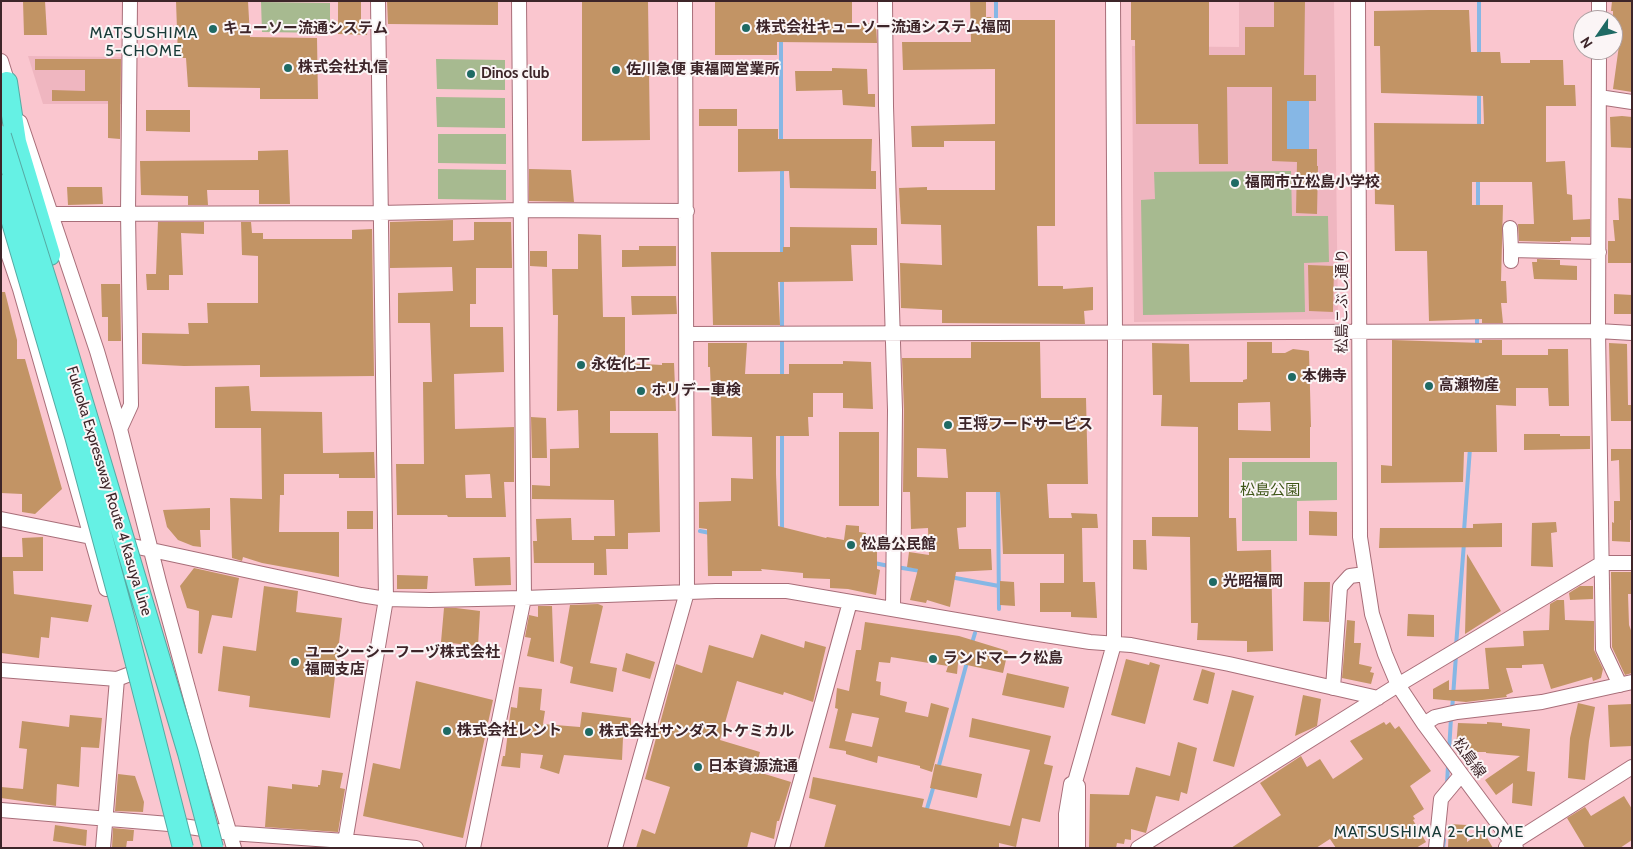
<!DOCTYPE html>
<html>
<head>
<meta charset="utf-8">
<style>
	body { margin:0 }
	#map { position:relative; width:1633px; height:849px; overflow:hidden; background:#fac6cf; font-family:Cabin,sans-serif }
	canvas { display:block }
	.frame { position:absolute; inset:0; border:2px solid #3d2529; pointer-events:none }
	.north { position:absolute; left:1573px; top:10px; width:50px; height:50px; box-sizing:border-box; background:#fbf5f6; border:1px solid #afa2a4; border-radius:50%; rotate:237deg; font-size:14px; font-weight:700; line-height:20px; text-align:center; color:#3d2529 }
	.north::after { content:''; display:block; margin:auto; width:18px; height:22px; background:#1f6a64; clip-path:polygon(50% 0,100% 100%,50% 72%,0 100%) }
</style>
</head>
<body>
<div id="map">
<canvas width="1633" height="849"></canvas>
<div class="frame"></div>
<div class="north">N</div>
</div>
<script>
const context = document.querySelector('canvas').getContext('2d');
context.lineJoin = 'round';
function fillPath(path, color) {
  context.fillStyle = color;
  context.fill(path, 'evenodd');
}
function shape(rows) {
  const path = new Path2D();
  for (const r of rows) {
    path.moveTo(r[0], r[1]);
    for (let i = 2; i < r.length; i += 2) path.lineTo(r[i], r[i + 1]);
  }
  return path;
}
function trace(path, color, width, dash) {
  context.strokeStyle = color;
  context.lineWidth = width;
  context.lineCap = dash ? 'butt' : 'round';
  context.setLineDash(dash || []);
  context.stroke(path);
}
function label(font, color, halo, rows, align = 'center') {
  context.font = font + ' Cabin,"Noto Sans JP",sans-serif';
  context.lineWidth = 4;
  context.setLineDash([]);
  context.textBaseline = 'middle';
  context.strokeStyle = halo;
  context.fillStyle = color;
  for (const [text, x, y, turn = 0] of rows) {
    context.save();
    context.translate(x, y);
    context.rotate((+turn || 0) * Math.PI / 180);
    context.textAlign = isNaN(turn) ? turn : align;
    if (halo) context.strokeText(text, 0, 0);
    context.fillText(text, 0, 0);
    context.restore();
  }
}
const built = shape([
	[1239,1,1334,1,1338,319,1134,322,1132,46,1239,47],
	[28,56,123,57,124,104,43,104]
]);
const green = shape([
	[261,2,330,3,330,33,262,32],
	[436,59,505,60,505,90,437,89],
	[436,97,505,98,505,128,437,127],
	[438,134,506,134,506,164,438,163],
	[438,169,506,170,506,200,438,199],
	[1291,171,1292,216,1328,216,1329,262,1304,263,1305,312,1143,315,1141,200,1155,199,1154,172],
	[1242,462,1337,462,1337,500,1297,501,1297,541,1242,541]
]);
const water = shape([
	[1287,101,1309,101,1309,149,1287,149]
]);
const stream = shape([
	[996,1,996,24],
	[781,38,781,144],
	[1479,56,1479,1],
	[1479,129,1479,91],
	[782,166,782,256],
	[1478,209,1478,178],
	[1477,346,1477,316],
	[782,379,782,278],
	[782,431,782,531],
	[998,488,999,609],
	[700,531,710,533],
	[1464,531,1470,448],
	[874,563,889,566],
	[896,567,921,571],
	[950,577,999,586],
	[972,643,975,633],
	[1456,646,1464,543],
	[1452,711,1456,655],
	[1449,751,1451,718],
	[938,769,967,662],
	[1447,785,1448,765],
	[926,812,934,785],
	[1443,848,1444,840]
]);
const building = shape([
	[23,1,45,1,47,35,24,35],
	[176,1,248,1,250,37,317,38,318,99,260,99,260,88,188,87,186,58,178,58],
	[338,1,361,1,361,22,368,22,367,35,338,34],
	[387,1,498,1,498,25,388,24],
	[582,1,648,1,650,140,582,141],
	[715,1,852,1,852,23,876,23,877,43,777,42,777,55,715,55],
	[970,1,986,1,986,17,991,17,992,20,1055,20,1055,226,1037,226,1038,286,1063,286,1063,289,1093,287,1093,310,1084,311,1085,324,942,323,942,310,901,308,900,263,942,265,941,225,901,224,899,188,927,187,927,190,995,190,995,141,944,141,944,147,912,147,911,126,995,124,995,69,903,70,902,42,971,42],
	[1131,1,1209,1,1209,55,1245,55,1245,27,1274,27,1274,1,1305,1,1304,75,1316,75,1316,101,1287,101,1287,149,1317,149,1317,166,1318,166,1317,214,1296,213,1297,162,1272,161,1272,87,1227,87,1228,164,1199,164,1198,124,1136,124,1135,40,1131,40],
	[1612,1,1632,1,1632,92,1613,89,1621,31,1613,31,1613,11,1611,11],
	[1429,10,1469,10,1471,52,1500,52,1501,63,1530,63,1530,60,1563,60,1564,85,1575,85,1576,106,1546,106,1546,162,1565,161,1567,194,1572,195,1573,220,1590,219,1590,237,1571,237,1571,241,1560,241,1560,242,1519,241,1518,224,1534,224,1532,182,1472,182,1472,205,1503,205,1501,281,1506,281,1507,303,1501,303,1503,323,1482,323,1482,319,1429,321,1427,251,1395,251,1394,205,1375,204,1374,123,1484,124,1483,96,1381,93,1380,46,1374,46,1374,11],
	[35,59,121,59,120,139,108,138,108,101,52,101,52,90,85,91,85,70,35,70],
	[832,68,867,69,868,94,875,94,875,107,843,105,842,90,796,91,795,71,832,71],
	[699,109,737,109,737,126,699,126],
	[146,110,190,110,190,132,146,131],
	[1622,116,1632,117,1632,148,1611,147,1610,117],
	[738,129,778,129,778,139,872,139,871,171,876,171,876,189,790,188,789,171,738,172],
	[288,150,290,204,259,204,259,190,207,190,208,205,188,205,188,196,141,195,140,161,258,160,258,151],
	[529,169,571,170,574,202,529,201],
	[67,187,102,187,103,204,68,205],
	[1618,198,1632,199,1632,263,1608,263,1608,241,1615,241,1613,220,1619,220],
	[453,220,453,241,474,240,474,222,511,222,512,266,512,268,476,268,476,304,470,304,470,327,503,327,504,372,454,374,455,429,514,427,514,482,504,482,506,517,448,517,447,515,397,515,396,464,424,464,423,382,432,382,430,323,398,323,398,293,453,291,452,267,390,268,390,222],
	[490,474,492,498,466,498,465,475],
	[158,222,204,222,204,234,181,233,183,275,169,275,169,290,147,290,146,274,156,274],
	[241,222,251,222,252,233,263,233,263,239,352,239,352,230,372,229,374,376,260,377,260,365,184,366,142,364,142,333,189,334,188,323,208,323,207,303,258,303,258,256,242,255],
	[790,227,877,228,877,245,851,245,853,281,778,282,780,325,713,325,711,252,783,252,783,247,790,247],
	[578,234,601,235,603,317,625,317,625,363,662,365,662,363,674,363,676,411,610,411,610,433,658,433,660,532,628,533,628,549,606,549,607,575,594,575,594,563,534,563,533,541,537,541,536,519,571,518,572,540,594,540,594,536,615,536,614,500,532,499,532,485,550,486,550,449,579,448,578,410,557,411,558,315,553,315,552,269,578,269],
	[639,246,676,246,676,266,622,267,622,250,639,250],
	[530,251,547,251,547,267,530,266],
	[1537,259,1560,260,1560,265,1577,266,1577,280,1534,279,1532,262,1537,262],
	[1308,265,1334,266,1333,312,1309,311],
	[101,284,120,284,121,341,108,341,108,317,102,317],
	[1,292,5,292,17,340,17,359,25,359,62,489,35,514,22,512,22,494,1,493],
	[1614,294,1632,295,1632,314,1614,314],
	[631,296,676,296,677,314,632,315],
	[1392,340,1482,343,1482,340,1502,340,1502,355,1548,355,1548,349,1568,349,1569,406,1549,406,1548,388,1516,388,1516,406,1496,405,1497,452,1464,452,1463,482,1381,483,1381,465,1392,466],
	[971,342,1040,342,1041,398,1086,398,1088,484,1047,484,1049,518,1072,518,1071,513,1097,514,1098,528,1082,528,1083,582,1095,582,1097,618,1071,617,1071,612,1040,612,1040,583,1064,583,1064,554,1003,554,1000,492,966,492,966,527,957,528,959,549,991,549,992,570,956,572,950,607,927,600,926,603,910,600,918,569,907,567,909,552,929,555,928,528,911,529,910,492,903,492,904,410,902,358,971,358],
	[917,448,946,449,948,478,917,477],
	[1247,342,1272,342,1272,353,1285,353,1293,349,1309,351,1311,427,1310,427,1310,458,1229,458,1229,518,1236,518,1237,551,1271,550,1273,651,1247,652,1247,641,1197,640,1198,623,1191,623,1190,537,1152,536,1152,517,1198,517,1198,427,1161,426,1162,395,1153,395,1152,343,1189,344,1190,382,1243,382,1243,380,1247,379],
	[1270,402,1271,431,1238,430,1238,403],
	[708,343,747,343,745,374,789,374,789,364,843,364,843,361,871,362,873,409,843,408,843,393,813,393,813,417,808,417,809,436,776,436,776,474,778,526,826,538,827,537,844,540,846,525,859,526,859,532,866,533,866,540,877,540,877,569,880,570,876,595,848,589,830,588,830,579,803,578,803,573,761,569,762,571,732,571,732,576,708,576,707,529,699,528,699,502,731,501,731,478,753,479,752,437,712,436,711,394,710,367,708,367],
	[1609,343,1627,344,1628,405,1632,405,1632,421,1611,421],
	[249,386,251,411,322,412,323,453,374,452,375,478,339,478,339,474,284,474,284,495,280,495,279,532,339,532,339,577,262,563,243,557,242,561,232,558,230,498,262,499,261,428,215,428,215,387],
	[531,417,546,418,547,458,532,458],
	[839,432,879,432,879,506,839,506],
	[1524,434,1560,434,1560,436,1590,436,1590,449,1524,450],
	[1611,449,1632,449,1632,520,1630,520,1630,542,1612,541,1612,522,1614,523,1614,501,1620,501,1619,460,1611,461],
	[210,508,210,530,200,530,201,547,193,546,178,540,167,527,163,510],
	[347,511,373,511,373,529,347,529],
	[1309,511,1337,512,1337,536,1309,535],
	[1556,522,1557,532,1551,533,1553,567,1531,566,1532,523],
	[1502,523,1502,547,1379,548,1380,528,1473,528,1473,524],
	[43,537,43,571,13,571,14,594,92,605,88,622,51,617,49,638,41,637,39,658,1,653,1,557,23,557,22,538],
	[1133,540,1146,540,1147,570,1133,569],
	[1467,554,1501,611,1465,634],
	[510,557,511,585,475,586,473,558],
	[194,568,239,578,232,618,212,615,202,654,198,653,199,611,187,608,180,586],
	[1611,572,1632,572,1632,594,1628,594,1629,625,1632,633,1632,673,1625,675,1612,647],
	[397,575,428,576,427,589,397,589],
	[1000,581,1014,582,1015,606,1000,605],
	[1304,582,1330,582,1329,622,1303,621],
	[264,586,298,591,296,612,342,618,330,718,249,707,250,696,218,691,223,646,256,651],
	[1580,586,1593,586,1593,599,1570,600,1569,593],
	[1557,600,1564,600,1565,620,1594,621,1594,650,1603,669,1601,678,1593,681,1592,677,1551,689,1543,664,1522,665,1522,668,1506,668,1513,692,1506,695,1507,697,1466,702,1433,699,1433,689,1449,680,1449,690,1489,689,1485,648,1524,646,1523,631,1549,630,1550,604],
	[598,604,603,606,590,663,617,668,613,692,570,683,573,667,560,663,570,605],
	[538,606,552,606,554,662,527,656,531,638,525,637,529,615,538,617],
	[444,608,456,608,480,611,478,646,441,642],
	[1408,614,1434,615,1434,637,1407,636],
	[1347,620,1355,621,1354,643,1361,643,1359,664,1372,667,1370,672,1374,673,1371,684,1342,678],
	[865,622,959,636,1008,651,1003,673,958,663,957,674,946,672,948,666,891,657,890,663,879,662,876,681,881,682,880,695,907,702,905,712,928,717,931,703,949,708,932,772,920,768,920,766,878,756,877,763,846,754,846,751,829,748,838,709,835,708,837,688,849,691,856,650,861,650],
	[852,713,879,718,872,747,845,741],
	[761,634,804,648,805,641,826,647,813,702,784,692,783,695,737,681,720,740,760,752,755,771,791,782,779,821,777,821,774,839,751,832,747,848,636,848,642,829,655,834,670,787,645,779,676,664,702,673,709,645,753,658],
	[626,653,655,662,650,679,622,671],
	[1126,659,1149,665,1150,662,1160,665,1145,724,1111,715],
	[1202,669,1215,673,1208,704,1193,700],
	[1007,673,1069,687,1064,708,1002,695],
	[416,681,493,700,463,838,363,816,373,763,400,769],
	[519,687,542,689,540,710,545,711,543,724,580,727,582,712,631,718,631,738,623,738,622,760,564,755,559,774,540,768,543,755,521,753,520,768,501,766,503,756,505,756,511,707,517,708],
	[1232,690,1254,696,1234,767,1213,761],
	[1303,695,1321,699,1317,726,1295,736],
	[1578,703,1595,707,1589,741,1585,780,1568,778,1570,738],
	[1632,704,1632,746,1610,747,1608,705],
	[70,715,102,718,99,748,81,747,79,787,57,784,56,806,1,798,1,787,23,789,27,749,19,748,22,721,69,727],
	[972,718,1051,736,1044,764,1053,766,1040,822,1022,818,1016,847,999,843,999,848,824,848,836,805,809,798,813,777,924,799,922,807,1010,826,1030,750,969,737],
	[1384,722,1386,725,1390,722,1395,729,1399,726,1431,771,1410,786,1424,809,1413,816,1415,819,1413,820,1426,842,1416,848,1336,848,1330,839,1316,848,1231,848,1281,815,1260,783,1301,756,1307,767,1320,759,1333,779,1363,759,1350,741],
	[1487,722,1502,723,1502,726,1530,729,1527,771,1535,772,1532,806,1512,803,1513,783,1496,795,1485,780,1520,756,1486,753,1486,752,1464,752,1464,747,1456,747,1458,723,1487,724],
	[1178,742,1197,748,1187,794,1181,792,1179,801,1156,796,1146,833,1131,829,1131,840,1125,839,1124,844,1117,843,1116,848,1089,848,1090,794,1129,795,1136,767,1170,776],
	[935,764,982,774,977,798,930,788],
	[322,770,343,773,340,788,345,789,338,832,265,827,268,786,292,789,292,784,318,787,318,785,320,785],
	[118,774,135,776,144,802,143,812,115,811],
	[1624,796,1632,809,1632,840,1620,848,1585,848,1567,818,1585,807,1591,816],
	[1449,824,1467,825,1467,842,1483,831,1493,848,1448,848],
	[55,825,87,830,86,846,53,841],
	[113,828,134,830,133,841,127,841,126,848,112,848]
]);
const minor = shape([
	[885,1,886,106,895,410,893,609],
	[1358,1,1360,537,1372,614,1385,654,1398,685,1424,724,1516,848],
	[1599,20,1599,1],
	[1599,50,1598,331,1603,649,1620,685],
	[1,61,10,90],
	[1599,97,1632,102],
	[20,122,97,351,120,429,159,582,203,743,234,848],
	[51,214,379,213,521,210,687,211],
	[1510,228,1511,250],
	[1,233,20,289,106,589],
	[1511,261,1511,250,1599,252],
	[687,334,1598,331,1632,333],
	[120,429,131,405,128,213,130,1],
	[1,519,91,537,361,595,386,599,430,600,524,598,716,591,787,591,1026,632,1090,642,1131,645,1229,664,1378,698],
	[1,670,117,679],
	[1333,688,1340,587,1350,576,1365,574],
	[1424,724,1435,717,1457,712,1542,702,1632,682],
	[1,810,169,824,230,833,345,841,416,848],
	[1506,847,1632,767],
	[103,848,117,679,130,674],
	[344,848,386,599,378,1],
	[473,848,524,598,519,1],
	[615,848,687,592,685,1],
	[782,848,850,602],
	[1066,848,1066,814,1071,784,1075,782,1114,644,1115,334,1113,1],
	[1078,848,1078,786],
	[1138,848,1398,685,1602,563,1632,563],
	[1436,848,1441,799,1461,775]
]);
const highway = shape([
	[7,82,16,142,50,255]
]);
const highwayBridge = shape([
	[1,136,49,289,188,753,213,848],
	[1,185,75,436,125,621,183,848]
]);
const markers = [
	[746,28,5,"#1f6a64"],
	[213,29,5,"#1f6a64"],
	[288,68,5,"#1f6a64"],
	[616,70,5,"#1f6a64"],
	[471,74,5,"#1f6a64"],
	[1235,183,5,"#1f6a64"],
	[581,365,5,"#1f6a64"],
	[1292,377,5,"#1f6a64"],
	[1429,386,5,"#1f6a64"],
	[641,391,5,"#1f6a64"],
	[948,425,5,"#1f6a64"],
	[851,545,5,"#1f6a64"],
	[1213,582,5,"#1f6a64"],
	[933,659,5,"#1f6a64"],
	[295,662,5,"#1f6a64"],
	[447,731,5,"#1f6a64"],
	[589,732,5,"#1f6a64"],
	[698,767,5,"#1f6a64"]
];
const poiNames = [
	["株式会社キューソー流通システム福岡",756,28],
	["キューソー流通システム",223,29],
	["株式会社丸信",298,68],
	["佐川急便 東福岡営業所",626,70],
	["Dinos club",481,74],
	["福岡市立松島小学校",1245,183],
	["永佐化工",591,365],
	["本佛寺",1302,377],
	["高瀬物産",1439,386],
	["ホリデー車検",651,391],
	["王将フードサービス",958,425],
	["松島公民館",861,545],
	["光昭福岡",1223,582],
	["ユーシーシーフーヅ株式会社",305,653],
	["福岡支店",305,670],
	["ランドマーク松島",943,659],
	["株式会社レント",457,731],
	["株式会社サンダストケミカル",599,732],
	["日本資源流通",708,767]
];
const streetNames = [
	["松島こぶし通り",1343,301,-90],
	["Fukuoka Expressway Route 4 Kasuya Line",109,491,73],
	["松島線",1469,758,54]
];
const parkNames = [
	["松島公園",1270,491]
];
const neighbourhoodNames = [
	["MATSUSHIMA",144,33],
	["5-CHOME",144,51],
	["MATSUSHIMA 2-CHOME",1429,832]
];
fillPath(built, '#efb6c0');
fillPath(green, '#a7ba90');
fillPath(water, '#86b7e5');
trace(stream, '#86b7e5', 4);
fillPath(building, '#c29465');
trace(minor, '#a86e79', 16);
trace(highway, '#57aaa3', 22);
trace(minor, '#fff', 14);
trace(highway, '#65f1e4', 20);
trace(highwayBridge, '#57aaa3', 22, []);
trace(highwayBridge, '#65f1e4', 20);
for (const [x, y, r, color] of markers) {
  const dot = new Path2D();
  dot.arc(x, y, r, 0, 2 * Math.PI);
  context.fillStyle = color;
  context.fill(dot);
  trace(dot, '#fbf5f6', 2);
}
label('bold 15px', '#3d2529', '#fbf5f6', poiNames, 'left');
label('15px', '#3d2529', '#fbf5f6', streetNames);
label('15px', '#3f5618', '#fbf5f6', parkNames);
context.letterSpacing = '1px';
label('16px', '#193b38', '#fbf5f6', neighbourhoodNames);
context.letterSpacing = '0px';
</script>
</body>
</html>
